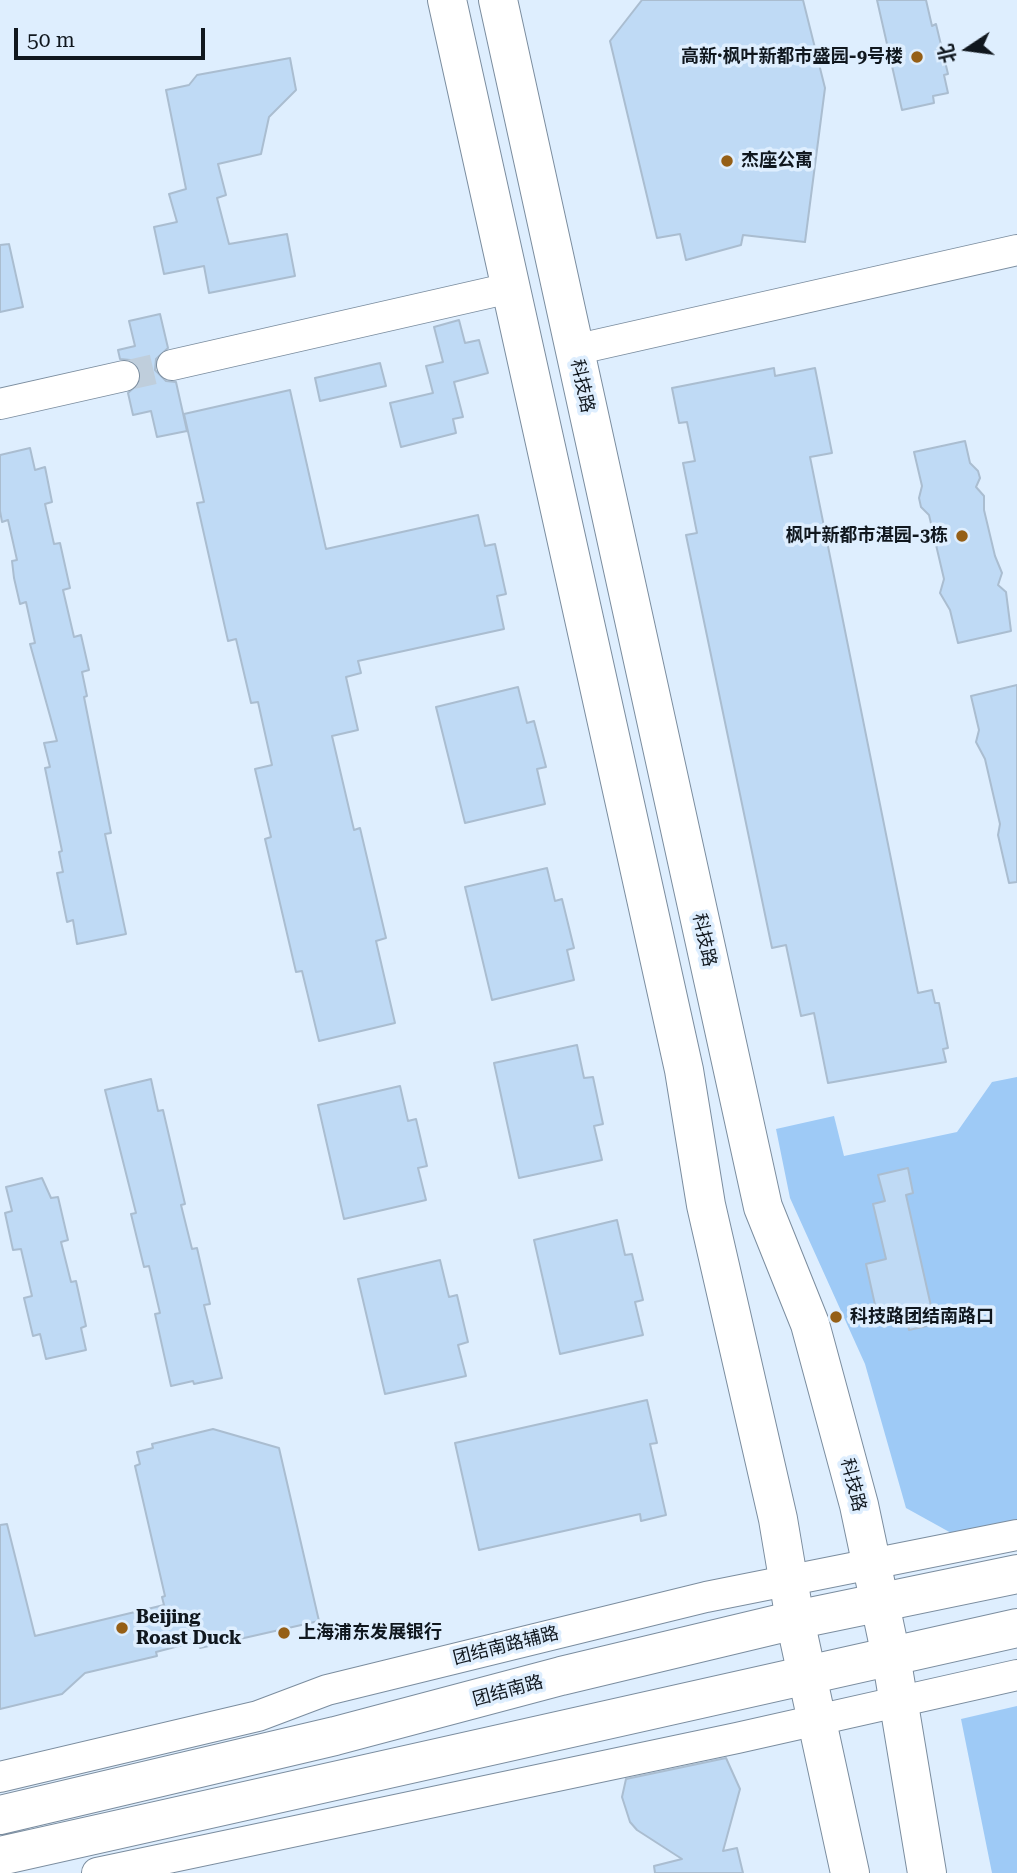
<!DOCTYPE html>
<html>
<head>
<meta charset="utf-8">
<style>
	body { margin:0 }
	#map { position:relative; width:1017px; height:1873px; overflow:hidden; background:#deeefe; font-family:"Roboto Serif","Noto Sans SC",serif }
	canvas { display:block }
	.north { position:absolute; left:933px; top:14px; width:70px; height:70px; -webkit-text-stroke:5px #deeefe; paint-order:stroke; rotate:257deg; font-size:19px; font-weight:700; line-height:28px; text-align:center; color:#10171e }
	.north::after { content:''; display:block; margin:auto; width:24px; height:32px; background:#10171e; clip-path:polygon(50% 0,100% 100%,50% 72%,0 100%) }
	.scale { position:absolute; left:14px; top:28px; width:191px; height:32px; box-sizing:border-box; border:4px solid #10171e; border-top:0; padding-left:9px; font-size:21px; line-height:24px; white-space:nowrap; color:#10171e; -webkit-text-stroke:5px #deeefe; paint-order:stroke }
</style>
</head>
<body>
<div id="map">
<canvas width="1017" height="1873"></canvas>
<div class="north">北</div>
<div class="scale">50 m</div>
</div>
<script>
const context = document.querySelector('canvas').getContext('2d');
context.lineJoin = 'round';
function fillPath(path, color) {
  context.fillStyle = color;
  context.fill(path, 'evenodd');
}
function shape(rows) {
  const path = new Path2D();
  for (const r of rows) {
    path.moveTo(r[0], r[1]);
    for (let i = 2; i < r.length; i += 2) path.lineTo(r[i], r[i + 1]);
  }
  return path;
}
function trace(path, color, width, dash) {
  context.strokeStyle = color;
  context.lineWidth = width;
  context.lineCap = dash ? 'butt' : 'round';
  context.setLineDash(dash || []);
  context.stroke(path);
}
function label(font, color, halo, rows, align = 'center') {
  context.font = font + ' "Roboto Serif","Noto Sans SC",serif';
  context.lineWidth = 7;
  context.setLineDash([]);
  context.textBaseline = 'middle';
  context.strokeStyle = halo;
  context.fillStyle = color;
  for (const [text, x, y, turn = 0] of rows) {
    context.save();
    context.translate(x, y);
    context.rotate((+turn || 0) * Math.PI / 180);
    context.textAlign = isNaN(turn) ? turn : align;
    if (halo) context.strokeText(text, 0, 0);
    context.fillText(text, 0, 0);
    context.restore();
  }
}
const green = shape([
	[1017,1077,1017,1519,953,1534,906,1508,865,1364,790,1198,776,1129,834,1116,844,1156,957,1132,992,1082],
	[1017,1706,1017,1873,992,1873,961,1719]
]);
const building = shape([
	[642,0,803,0,825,88,805,242,743,235,741,245,686,260,680,234,657,238,610,41,642,0],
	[877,0,926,0,932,26,936,24,948,74,944,75,948,93,933,96,934,103,902,110,877,0],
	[290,58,296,90,269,117,261,154,218,164,226,195,217,198,229,244,287,234,295,276,209,293,204,266,164,274,154,227,177,222,169,194,186,189,166,90,189,85,197,75,290,58],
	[9,244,23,307,0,312,0,245,9,244],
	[160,314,168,348,156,359,155,370,166,381,176,382,187,431,157,437,151,411,133,415,128,393,140,382,141,372,130,360,120,359,118,350,135,346,129,321,160,314],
	[459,320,465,343,479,340,488,373,454,382,463,417,453,419,456,433,401,447,390,403,433,393,426,366,443,362,434,327,459,320],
	[380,363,386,386,320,401,315,378,380,363],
	[774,368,775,376,815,368,832,453,810,457,918,993,932,990,935,1003,939,1003,948,1048,943,1049,946,1062,828,1083,814,1013,801,1016,786,945,772,948,686,535,697,533,683,463,695,461,687,422,679,423,672,388,774,368],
	[290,390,326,549,478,515,485,546,495,544,506,594,497,596,504,629,358,661,361,673,346,677,358,730,332,736,354,830,360,828,386,938,376,941,395,1023,319,1041,302,971,296,972,265,839,271,837,255,769,272,765,258,702,251,703,236,639,228,641,197,503,204,502,184,414,290,390],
	[965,441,970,463,978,471,980,478,976,487,984,496,984,510,995,556,1002,573,998,585,1006,592,1011,631,958,643,950,610,940,593,944,579,929,515,921,507,919,498,922,486,914,452,965,441],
	[30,448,35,470,45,467,52,502,45,504,54,544,60,543,70,588,63,590,74,637,81,635,89,670,82,672,87,696,84,697,111,833,105,834,126,934,77,944,73,920,67,922,57,873,63,872,59,852,62,851,45,768,50,767,44,743,57,741,30,644,35,643,26,602,20,604,14,578,12,561,17,560,8,520,2,522,0,511,0,455,30,448],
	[1017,685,1017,882,1009,883,998,835,1000,824,985,759,976,742,979,730,971,696,1017,685],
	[518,687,527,723,534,721,546,767,537,769,545,804,465,823,436,707,518,687],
	[547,868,555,901,562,899,574,948,567,950,574,980,492,1000,465,887,547,868],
	[577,1045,584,1078,593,1077,603,1124,594,1126,602,1160,519,1178,494,1063,577,1045],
	[151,1079,158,1111,163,1110,185,1204,181,1205,192,1249,197,1248,210,1304,204,1305,222,1378,194,1384,193,1381,171,1386,155,1314,160,1313,149,1266,144,1267,131,1214,136,1213,105,1090,151,1079],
	[400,1086,408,1121,416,1119,427,1166,418,1168,426,1200,344,1219,318,1105,400,1086],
	[908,1168,913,1193,906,1195,935,1324,909,1330,904,1308,877,1314,866,1264,886,1259,873,1204,885,1201,878,1175,908,1168],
	[42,1178,51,1198,58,1197,68,1240,61,1242,71,1282,76,1281,86,1326,81,1328,86,1350,46,1359,40,1334,33,1336,24,1298,32,1296,21,1249,13,1250,5,1213,12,1211,6,1187,42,1178],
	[617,1220,625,1255,632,1254,643,1300,635,1302,643,1335,560,1354,534,1240,617,1220],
	[440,1260,449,1297,457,1295,468,1342,458,1345,466,1376,385,1394,358,1279,440,1260],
	[647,1400,657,1443,650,1444,666,1515,641,1521,640,1514,479,1550,455,1443,647,1400],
	[213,1429,279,1448,319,1621,200,1648,198,1641,156,1652,157,1656,85,1673,62,1694,0,1709,0,1525,7,1524,35,1636,164,1605,162,1597,165,1596,135,1466,140,1464,137,1452,153,1448,152,1444,213,1429],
	[726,1758,740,1789,723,1851,737,1848,743,1873,655,1873,654,1866,682,1859,637,1830,630,1822,622,1797,626,1779,726,1758]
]);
const streetTunnel = shape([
	[124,376,172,365]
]);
const street = shape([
	[574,350,1017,250],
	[172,365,510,288],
	[0,404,124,376],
	[0,1777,258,1716,327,1690,706,1597,1017,1535],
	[97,1873,737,1738,1017,1675]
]);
const secondary = shape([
	[0,1815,335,1736,561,1676,795,1620,1017,1574],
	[0,1856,1017,1628]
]);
const primary = shape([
	[447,0,684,1070,706,1205,778,1519,795,1620,850,1873],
	[498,0,763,1207,810,1324,859,1505,891,1656,927,1873]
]);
const markers = [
	[917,57,7,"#955f16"],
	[727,161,7,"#955f16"],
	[962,536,7,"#955f16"],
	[836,1317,7,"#955f16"],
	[122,1628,7,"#955f16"],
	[284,1633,7,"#955f16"]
];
const poiNames = [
	["高新·枫叶新都市盛园-9号楼",903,57,"right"],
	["杰座公寓",741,161],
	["枫叶新都市湛园-3栋",948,536,"right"],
	["科技路团结南路口",850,1317],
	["Beijing",136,1618],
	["Roast Duck",136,1639],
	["上海浦东发展银行",298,1633]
];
const streetNames = [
	["科技路",582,386,78],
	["科技路",704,940,78],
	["科技路",853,1485,76],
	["团结南路辅路",506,1646,-14],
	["团结南路",508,1691,-15]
];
fillPath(green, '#9ecaf6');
fillPath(building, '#bfdaf5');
trace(building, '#aabdd0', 2);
trace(streetTunnel, '#bfcedc', 30, [30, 15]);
trace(street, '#7b8d9f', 32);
trace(secondary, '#7b8d9f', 40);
trace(primary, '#7b8d9f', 40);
trace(street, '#fff', 30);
trace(secondary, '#fff', 38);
trace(primary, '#fff', 38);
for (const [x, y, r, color] of markers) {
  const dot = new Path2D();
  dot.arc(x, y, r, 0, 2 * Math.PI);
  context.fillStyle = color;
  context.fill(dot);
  trace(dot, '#deeefe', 2.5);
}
label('bold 18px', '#10171e', '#deeefe', poiNames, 'left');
label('18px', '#10171e', '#deeefe', streetNames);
</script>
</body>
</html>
